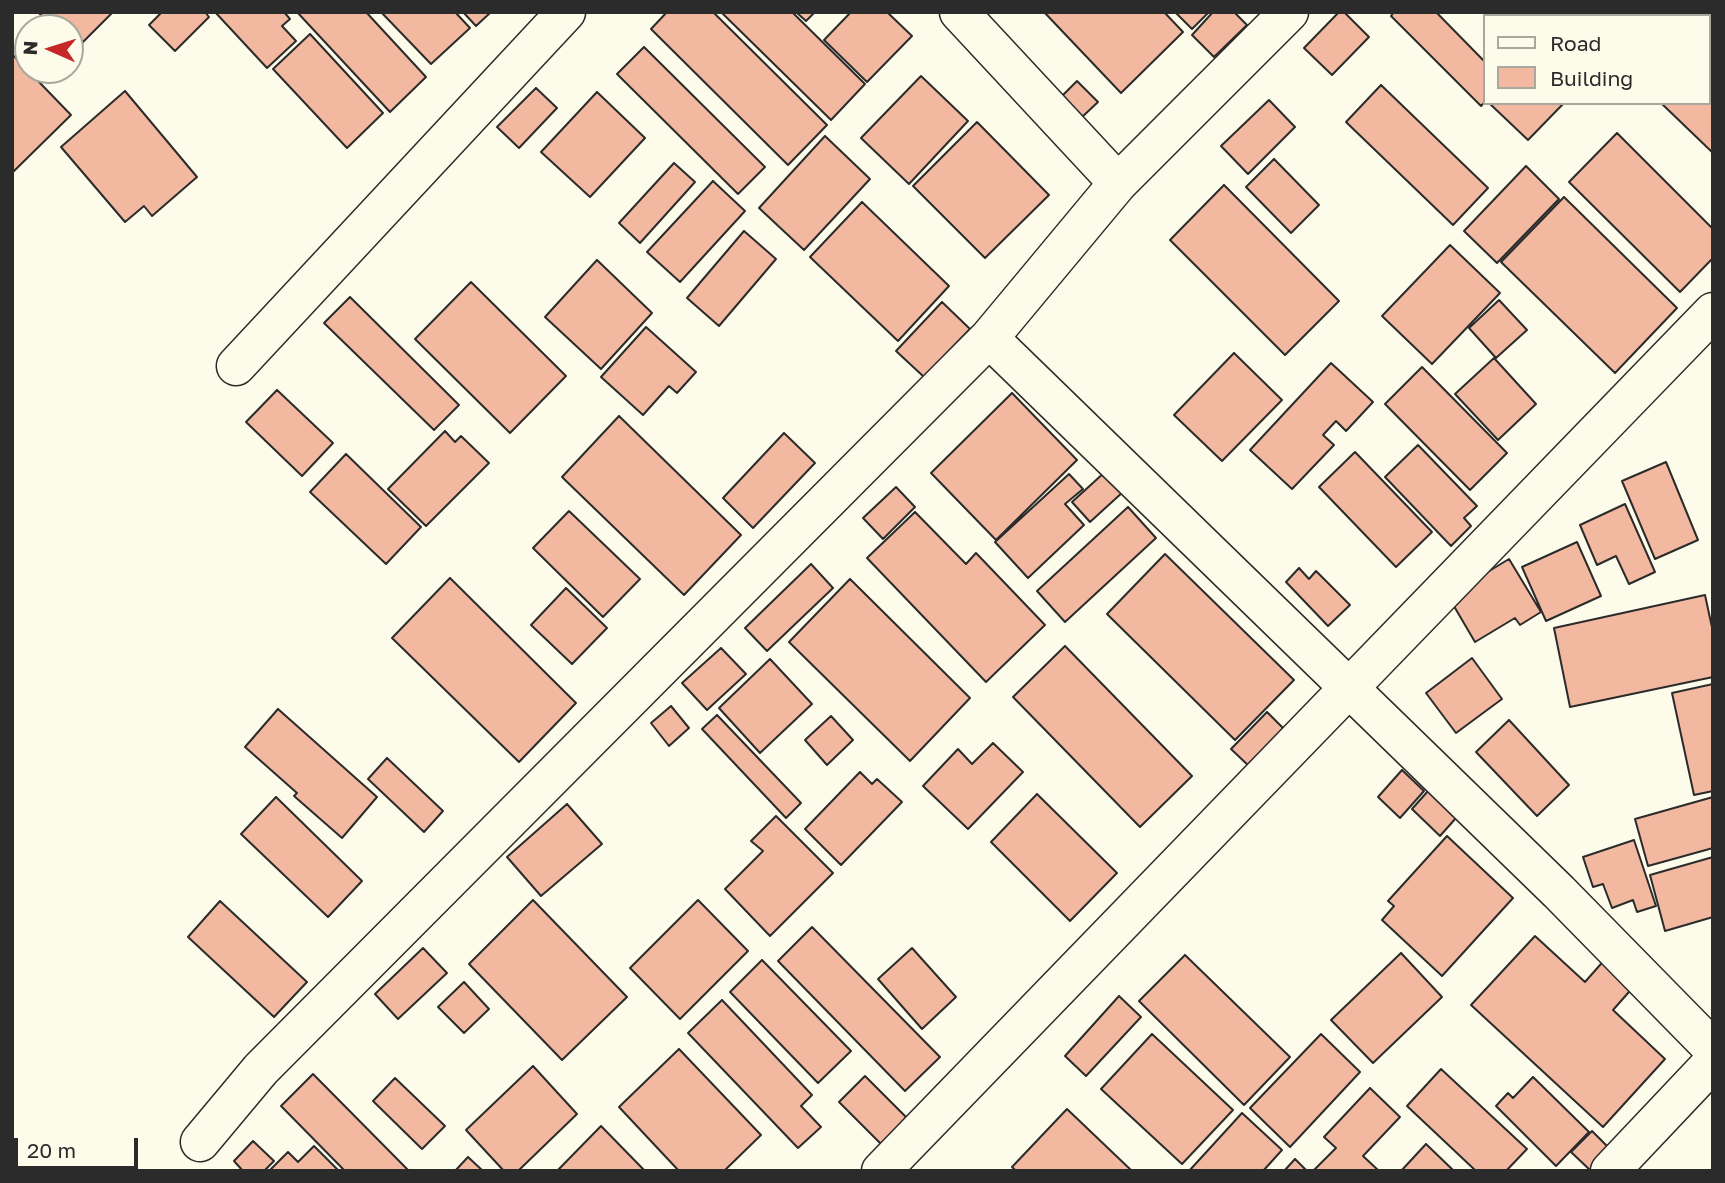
<!DOCTYPE html>
<html>
<head>
<meta charset="utf-8">
<style>
	body { margin:0 }
	#map { position:relative; width:1725px; height:1183px; overflow:hidden; background:#fdfbea; font-family:"Golos Text",sans-serif }
	canvas { display:block }
	.frame { position:absolute; inset:0; border:14px solid #2b2b2b; pointer-events:none }
	.legend { position:absolute; left:1483px; top:14px; width:228px; height:91px; box-sizing:border-box; background:#fdfbea; border:2px solid #a9a89e; margin:0; padding:9px 12px; list-style:none; font-size:21px; color:#2b2b2b }
	.legend li { display:flex; align-items:center; gap:14px; height:35px }
	.legend b { width:35px; border:2px solid #a9a89e }
	.north { position:absolute; left:14px; top:14px; width:70px; height:70px; box-sizing:border-box; background:#fdfbea; border:2px solid #a9a89e; border-radius:50%; rotate:273deg; font-size:19px; font-weight:700; line-height:28px; text-align:center; color:#2b2b2b }
	.north::after { content:''; display:block; margin:auto; width:24px; height:32px; background:#c62828; clip-path:polygon(50% 0,100% 100%,50% 72%,0 100%) }
	.scale { position:absolute; left:14px; top:1138px; width:124px; height:32px; box-sizing:border-box; border:4px solid #2b2b2b; border-top:0; padding-left:9px; font-size:21px; line-height:24px; white-space:nowrap; color:#2b2b2b; -webkit-text-stroke:5px #fdfbea; paint-order:stroke }
</style>
</head>
<body>
<div id="map">
<canvas width="1725" height="1183"></canvas>
<div class="frame"></div>
<ul class="legend">
<li><b style="height:9px;background:#fdfbea"></b>Road</li>
<li><b style="height:19px;background:#f2b8a0"></b>Building</li>
</ul>
<div class="north">N</div>
<div class="scale">20 m</div>
</div>
<script>
const context = document.querySelector('canvas').getContext('2d');
context.lineJoin = 'round';
function fillPath(path, color) {
  context.fillStyle = color;
  context.fill(path, 'evenodd');
}
function shape(rows) {
  const path = new Path2D();
  for (const r of rows) {
    path.moveTo(r[0], r[1]);
    for (let i = 2; i < r.length; i += 2) path.lineTo(r[i], r[i + 1]);
  }
  return path;
}
function trace(path, color, width, dash) {
  context.strokeStyle = color;
  context.lineWidth = width;
  context.lineCap = dash ? 'butt' : 'round';
  context.setLineDash(dash || []);
  context.stroke(path);
}
const building = shape([
	[38,12,113,12,75,50,70,45,70,28,54,28,38,12],
	[162,12,205,12,209,17,175,51,149,25,162,12],
	[215,12,284,12,290,19,282,26,296,41,267,68,215,12],
	[297,12,366,12,426,77,390,112,297,12],
	[381,12,455,12,470,28,431,64,381,12],
	[463,12,491,12,476,26,463,12],
	[667,12,713,12,827,125,788,165,651,29,667,12],
	[721,12,792,12,865,84,831,120,721,12],
	[796,12,815,12,806,21,796,12],
	[851,12,887,12,912,36,867,82,824,40,851,12],
	[1044,12,1164,12,1183,32,1121,93,1044,12],
	[1175,12,1209,12,1192,29,1175,12],
	[1213,12,1234,12,1247,25,1214,57,1192,35,1213,12],
	[1339,12,1344,12,1369,37,1332,75,1304,48,1339,12],
	[1394,12,1436,12,1485,62,1485,102,1481,106,1391,16,1394,12],
	[1499,12,1545,12,1548,16,1502,16,1499,12],
	[1585,12,1652,12,1648,16,1582,16,1585,12],
	[310,34,383,113,347,148,273,69,310,34],
	[1709,40,1713,43,1713,153,1661,103,1709,103,1709,40],
	[644,47,765,167,738,194,617,74,644,47],
	[12,54,71,115,14,171,12,170,12,54],
	[921,76,968,121,909,184,861,138,921,76],
	[1077,81,1098,102,1081,118,1061,97,1077,81],
	[1381,85,1488,188,1453,225,1346,122,1381,85],
	[536,88,557,108,519,148,497,127,536,88],
	[125,91,197,177,152,216,144,206,125,222,61,147,125,91],
	[597,92,645,138,590,197,541,152,597,92],
	[1269,100,1295,127,1248,174,1221,146,1269,100],
	[1489,103,1564,103,1528,140,1489,103],
	[977,122,1049,195,985,258,913,186,977,122],
	[1617,133,1713,229,1713,258,1680,292,1569,182,1617,133],
	[825,136,870,179,804,250,759,208,825,136],
	[1274,159,1319,205,1291,233,1246,187,1274,159],
	[674,163,695,182,640,243,619,223,674,163],
	[1526,166,1559,199,1497,263,1464,231,1526,166],
	[713,181,745,211,680,282,647,252,713,181],
	[1224,185,1339,301,1285,355,1170,240,1224,185],
	[1564,197,1677,308,1615,373,1501,262,1564,197],
	[862,202,949,286,898,341,810,257,862,202],
	[744,231,776,259,719,326,687,298,744,231],
	[1450,245,1500,293,1432,364,1382,316,1450,245],
	[597,260,652,313,601,369,545,317,597,260],
	[471,282,566,376,510,433,415,339,471,282],
	[350,297,459,405,434,430,324,323,350,297],
	[1499,300,1527,330,1496,358,1469,328,1499,300],
	[942,302,970,329,924,377,896,351,942,302],
	[646,327,696,372,677,393,669,386,643,415,601,377,646,327],
	[1234,353,1282,400,1222,461,1174,415,1234,353],
	[1494,358,1536,404,1498,440,1455,394,1494,358],
	[1331,363,1373,402,1346,431,1336,421,1323,435,1334,445,1292,489,1250,450,1331,363],
	[1422,367,1507,453,1470,490,1385,404,1422,367],
	[277,390,333,443,302,476,246,422,277,390],
	[1012,393,1077,460,996,540,931,473,1012,393],
	[619,416,741,535,684,595,562,477,619,416],
	[445,431,455,442,461,436,489,463,426,526,388,489,445,431],
	[784,433,815,463,753,528,723,498,784,433],
	[1418,445,1477,506,1464,518,1471,526,1451,546,1385,477,1418,445],
	[1355,452,1432,532,1396,567,1319,487,1355,452],
	[346,454,421,527,386,564,310,492,346,454],
	[1666,462,1698,540,1655,559,1622,481,1666,462],
	[1106,471,1124,491,1090,522,1072,502,1106,471],
	[1069,474,1083,489,1065,504,1084,525,1028,578,995,542,1069,474],
	[896,487,915,507,883,539,863,518,896,487],
	[1625,504,1655,572,1629,584,1616,556,1597,565,1580,525,1625,504],
	[1128,507,1156,538,1065,622,1037,591,1128,507],
	[569,511,640,579,603,617,533,548,569,511],
	[915,512,966,564,976,553,1045,625,986,682,867,558,915,512],
	[1577,542,1601,596,1546,621,1522,567,1577,542],
	[1165,554,1294,680,1235,740,1107,614,1165,554],
	[1509,559,1541,612,1520,625,1515,618,1475,642,1448,596,1509,559],
	[811,564,833,588,767,651,745,628,811,564],
	[1299,568,1309,579,1316,571,1350,605,1328,626,1286,582,1299,568],
	[450,578,576,703,519,762,392,638,450,578],
	[850,579,970,698,910,761,789,642,850,579],
	[566,588,607,628,572,664,531,625,566,588],
	[1705,595,1713,632,1713,677,1570,707,1554,628,1705,595],
	[1065,646,1192,776,1140,827,1013,697,1065,646],
	[721,648,746,674,707,710,682,683,721,648],
	[1472,658,1502,699,1456,733,1426,693,1472,658],
	[770,659,812,704,760,753,719,708,770,659],
	[1713,684,1713,791,1694,795,1672,693,1713,684],
	[671,706,689,728,669,746,651,723,671,706],
	[278,709,377,797,342,838,294,796,297,793,245,747,278,709],
	[1267,712,1286,731,1251,768,1231,749,1267,712],
	[717,715,801,803,786,818,702,729,717,715],
	[831,716,853,740,827,765,805,740,831,716],
	[1509,720,1569,785,1537,816,1476,752,1509,720],
	[993,743,1023,772,968,829,923,786,958,749,972,764,993,743],
	[387,758,443,811,424,832,368,779,387,758],
	[1402,770,1424,791,1400,818,1378,797,1402,770],
	[860,772,872,784,877,779,902,802,841,865,805,829,860,772],
	[1428,791,1456,818,1440,836,1412,809,1428,791],
	[1037,794,1117,873,1070,921,991,842,1037,794],
	[276,797,362,881,328,917,241,834,276,797],
	[1713,797,1713,848,1648,866,1635,819,1713,797],
	[567,804,602,844,541,896,507,857,567,804],
	[776,816,833,873,770,936,725,889,763,851,751,841,776,816],
	[1447,836,1513,898,1442,976,1382,920,1394,906,1388,901,1447,836],
	[1634,840,1656,906,1637,912,1633,900,1612,908,1603,884,1593,887,1583,857,1634,840],
	[1713,857,1713,917,1665,931,1650,875,1713,857],
	[533,900,627,997,562,1060,469,964,533,900],
	[698,900,748,951,680,1019,630,968,698,900],
	[220,901,307,982,274,1017,188,937,220,901],
	[812,927,940,1057,905,1091,778,961,812,927],
	[1535,936,1585,982,1607,957,1636,984,1613,1010,1665,1059,1603,1127,1471,1005,1535,936],
	[423,948,447,973,398,1019,375,994,423,948],
	[912,948,956,997,922,1029,878,979,912,948],
	[1401,953,1442,997,1373,1063,1331,1020,1401,953],
	[1185,955,1290,1057,1244,1105,1139,1001,1185,955],
	[762,960,851,1051,818,1083,730,992,762,960],
	[464,982,489,1009,464,1033,438,1007,464,982],
	[1119,996,1141,1017,1086,1076,1065,1056,1119,996],
	[722,1000,812,1095,801,1106,821,1127,798,1148,688,1033,722,1000],
	[1152,1034,1233,1110,1182,1164,1101,1089,1152,1034],
	[1321,1034,1360,1072,1290,1147,1250,1108,1321,1034],
	[679,1049,761,1135,724,1171,679,1171,619,1107,679,1049],
	[533,1066,577,1114,518,1171,504,1171,466,1130,533,1066],
	[1441,1069,1527,1149,1506,1171,1476,1171,1407,1106,1441,1069],
	[313,1074,409,1171,345,1171,281,1106,313,1074],
	[865,1076,908,1119,882,1145,839,1102,865,1076],
	[1533,1077,1589,1132,1556,1166,1496,1106,1508,1093,1513,1098,1533,1077],
	[395,1078,445,1126,422,1149,373,1101,395,1078],
	[1370,1088,1400,1117,1363,1156,1379,1171,1313,1171,1336,1148,1324,1137,1370,1088],
	[1067,1109,1132,1171,1016,1171,1012,1167,1067,1109],
	[1242,1113,1282,1150,1263,1171,1189,1171,1242,1113],
	[601,1126,645,1171,557,1171,601,1126],
	[1592,1131,1613,1152,1595,1171,1591,1171,1571,1152,1592,1131],
	[253,1141,274,1161,264,1171,243,1171,234,1161,253,1141],
	[1426,1144,1454,1171,1401,1171,1426,1144],
	[314,1146,339,1171,270,1170,288,1152,298,1162,314,1146],
	[468,1157,483,1171,455,1171,468,1157],
	[1295,1159,1307,1171,1284,1171,1295,1159]
]);
const minor = shape([
	[959,12,1118,183],
	[1289,12,1118,183,989,338,1559,892,1713,1049],
	[236,366,566,12],
	[200,1142,261,1069,989,338],
	[881,1171,1713,312],
	[1610,1171,1713,1062]
]);
fillPath(building, '#f2b8a0');
trace(building, '#2b2b2b', 2);
trace(minor, '#2b2b2b', 41);
trace(minor, '#fdfbea', 38);
</script>
</body>
</html>
